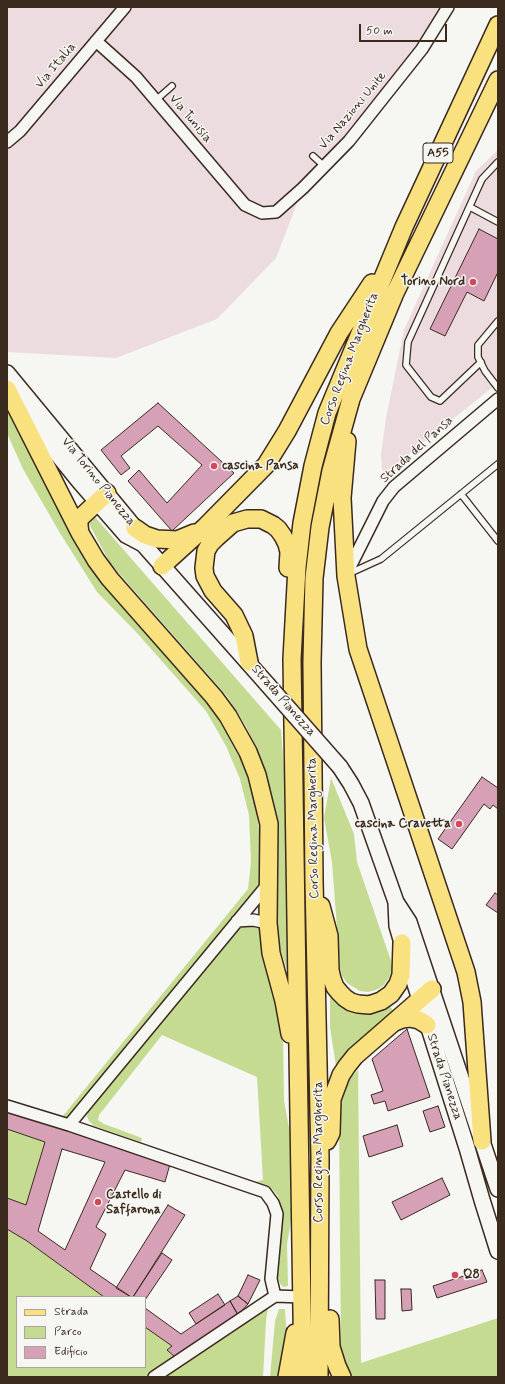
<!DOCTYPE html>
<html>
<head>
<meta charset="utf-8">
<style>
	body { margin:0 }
	#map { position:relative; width:505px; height:1384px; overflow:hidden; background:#f6f6f2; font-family:Mynerve,sans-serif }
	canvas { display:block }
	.frame { position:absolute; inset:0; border:8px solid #3b2a1e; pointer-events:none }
	.legend { position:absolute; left:16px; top:1296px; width:130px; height:72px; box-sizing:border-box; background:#f6f6f2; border:1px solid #aba49d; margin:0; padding:5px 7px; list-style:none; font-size:12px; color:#3b2a1e }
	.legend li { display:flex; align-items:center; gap:8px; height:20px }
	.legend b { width:20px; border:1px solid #aba49d }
	.scale { position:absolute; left:359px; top:24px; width:88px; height:18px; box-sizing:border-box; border:2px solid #3b2a1e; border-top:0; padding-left:5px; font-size:12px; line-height:14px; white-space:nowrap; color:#3b2a1e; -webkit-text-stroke:3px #f6f6f2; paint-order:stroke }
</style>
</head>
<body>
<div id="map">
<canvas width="505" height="1384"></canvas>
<div class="frame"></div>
<ul class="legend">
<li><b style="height:5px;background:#fae180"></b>Strada</li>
<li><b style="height:11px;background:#c4db91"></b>Parco</li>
<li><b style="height:11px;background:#d6a0b6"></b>Edificio</li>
</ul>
<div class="scale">50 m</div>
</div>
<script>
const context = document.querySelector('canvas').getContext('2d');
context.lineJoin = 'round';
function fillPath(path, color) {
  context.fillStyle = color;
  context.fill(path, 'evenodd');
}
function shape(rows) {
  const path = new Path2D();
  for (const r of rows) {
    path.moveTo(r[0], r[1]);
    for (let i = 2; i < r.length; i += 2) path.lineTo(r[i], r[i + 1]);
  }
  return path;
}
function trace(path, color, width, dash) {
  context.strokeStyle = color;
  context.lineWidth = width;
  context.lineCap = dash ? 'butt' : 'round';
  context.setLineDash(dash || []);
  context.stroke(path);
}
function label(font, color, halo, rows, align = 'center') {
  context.font = font + ' Mynerve,sans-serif';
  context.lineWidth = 3;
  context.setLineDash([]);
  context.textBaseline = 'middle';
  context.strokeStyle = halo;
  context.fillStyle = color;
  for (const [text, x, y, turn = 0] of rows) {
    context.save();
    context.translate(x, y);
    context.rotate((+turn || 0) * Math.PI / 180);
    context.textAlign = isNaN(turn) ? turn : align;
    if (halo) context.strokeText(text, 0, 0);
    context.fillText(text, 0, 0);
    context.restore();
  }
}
const built = shape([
	[7,7,448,7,422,49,303,188,276,258,217,319,116,358,7,352],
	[498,150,498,383,389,470,383,471,382,470,381,454,386,418,404,330,476,171]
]);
const green = shape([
	[7,410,101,580,134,620,209,704,219,718,238,753,250,785,256,806,259,830,261,886,70,1119,62,1117,248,889,251,862,249,815,240,779,226,746,206,711,137,633,97,592,60,533,23,469,7,433],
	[95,517,281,730,284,769,288,973,278,942,278,821,273,800,257,752,247,728,236,710,226,695,110,563,88,522],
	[331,778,354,834,357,862,391,961,392,969,389,978,383,986,376,990,368,992,360,991,347,983,342,976,340,967,332,862,324,818],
	[252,925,263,928,283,1034,284,1101,290,1133,291,1221,287,1244,288,1286,284,1287,281,1285,278,1279,276,1272,282,1228,280,1204,278,1196,272,1189,212,1170,213,1169,255,1182,263,1180,257,1077,162,1035,99,1115,98,1120,104,1124,142,1138,141,1142,94,1126,89,1121,87,1116,89,1109,238,929,244,926],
	[334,994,373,1012,390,1006,394,1012,339,1067,336,1066,330,1027,330,997],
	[358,1070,361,1363,498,1318,498,1377,351,1377,341,1353,339,1116,343,1094,348,1080],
	[7,1129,45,1142,26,1205,7,1198],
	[7,1229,27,1241,104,1297,17,1297,17,1367,145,1367,145,1327,172,1346,167,1350,175,1357,146,1377,7,1377],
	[268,1308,266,1321,263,1377,162,1377],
	[279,1309,285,1309,286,1326,284,1348,279,1377,270,1377,275,1321]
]);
const building = shape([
	[479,229,498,239,498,272,484,301,467,292,445,336,430,329,479,229],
	[158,403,234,473,172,531,128,481,139,470,167,503,202,465,158,426,121,456,130,468,121,475,101,450,158,403],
	[482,777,498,788,498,809,493,805,490,809,484,804,452,849,438,839,482,777],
	[495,893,498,895,498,913,486,905,495,893],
	[407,1029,430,1097,388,1111,385,1101,374,1104,371,1095,383,1091,372,1059,407,1029],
	[438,1106,445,1127,430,1132,423,1111,438,1106],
	[7,1109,170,1164,165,1182,125,1170,96,1227,106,1234,90,1269,131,1297,104,1297,27,1241,7,1229,7,1198,26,1205,45,1142,7,1129,7,1109],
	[62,1149,105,1162,65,1250,38,1231,62,1149],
	[397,1125,403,1146,369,1157,363,1136,397,1125],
	[442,1178,450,1195,401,1220,392,1202,442,1178],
	[168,1205,185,1215,133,1297,131,1297,116,1288,168,1205],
	[162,1253,172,1260,145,1300,145,1297,133,1297,162,1253],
	[482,1270,487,1282,437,1298,433,1286,482,1270],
	[248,1275,260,1280,248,1304,238,1296,248,1275],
	[375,1280,385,1280,385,1319,376,1319,375,1280],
	[401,1289,411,1289,412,1310,402,1311,401,1289],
	[218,1294,225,1305,196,1324,189,1313,218,1294],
	[238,1296,248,1304,238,1315,230,1301,238,1296],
	[230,1301,238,1315,175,1357,167,1350,172,1346,145,1327,145,1308,181,1334,230,1301]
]);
const service = shape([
	[156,100,172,86],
	[313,156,324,166],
	[470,207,498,222],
	[498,321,478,345,478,357,485,371,498,388],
	[481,362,440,401,431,397,406,365,408,342,482,179,498,162],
	[461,494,498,541],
	[348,574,381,559,498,464]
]);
const minor = shape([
	[96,41,136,77,245,205,262,213,276,212,303,188,349,141,422,49,448,7],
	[7,142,20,131,125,7],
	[347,573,383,501,394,487,498,399],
	[237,921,253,920,268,923],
	[7,1106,69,1125,265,1192,273,1203,277,1214,271,1279,275,1296],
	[69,1125,268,884],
	[154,1377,275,1296,302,1297]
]);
const secondary = shape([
	[7,373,135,528,143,544,267,684],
	[24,413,79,481,126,535,143,544],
	[340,767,351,784,361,803,396,902,409,922,498,1189],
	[396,903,397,926,402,943,467,1148,482,1200,498,1251]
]);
const primary = shape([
	[7,389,80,533,96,560,110,579,214,697,228,716,248,752,257,775,269,824,268,923,271,953,284,1001,290,1034],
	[347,441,342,498,346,576,358,649,466,972,472,1002,482,1141],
	[135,528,145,535,157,539,177,540,194,533],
	[80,533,79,526,79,519,107,493],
	[162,566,205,527,266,465,287,431,339,333,372,283],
	[249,662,244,636,234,615,213,591,205,576,204,568,206,551,210,544,216,538,233,523,247,519,261,519,273,525,278,529,283,536,287,544,289,552,288,568],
	[321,906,329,936,330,970,332,979,335,987,340,993,345,998,351,1002,358,1004,369,1005,381,1001,391,994,398,984,401,975,402,943],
	[395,1022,402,1019,410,1018,419,1020,427,1025],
	[327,1141,331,1133,332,1099,341,1075,347,1066,355,1056,432,989],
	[330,1319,331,1347,337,1366,342,1377],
	[287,1377,295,1333],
	[303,1377,292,659,297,567,302,523,313,466,327,413,404,227,498,25],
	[319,1377,320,1157,314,880,312,662,314,578,320,527,331,471,351,399,395,293,498,80]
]);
const secondaryBridge = shape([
	[267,684,340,767]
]);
const markers = [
	[473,282,4,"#d1495b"],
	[214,466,4,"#d1495b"],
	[459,824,4,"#d1495b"],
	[98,1202,4,"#d1495b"],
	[455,1275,4,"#d1495b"]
];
const shields = [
	[438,153,30]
];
const shieldNames = [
	["A55",438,153]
];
const streetNames = [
	["Via Italia",56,66,-50],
	["Via Nazioni Unite",353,111,-50],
	["Via Tunisia",190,119,50],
	["Corso Regina Margherita",350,359,-69],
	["Strada del Pansa",417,450,-42],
	["Via Torino Pianezza",98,482,51],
	["Strada Pianezza",283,701,49],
	["Corso Regina Margherita",314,828,-91],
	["Strada Pianezza",444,1077,72],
	["Corso Regina Margherita",319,1152,-90]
];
const poiNames = [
	["Torino Nord",465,282,"right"],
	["cascina Pansa",222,466],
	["cascina Cravetta",451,824,"right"],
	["Castello di",106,1195],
	["Saffarona",106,1210],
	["Q8",463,1275]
];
fillPath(built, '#ecdce0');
fillPath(green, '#c4db91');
fillPath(building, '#d6a0b6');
trace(building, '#3b2a1e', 1);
trace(service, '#3b2a1e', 8);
trace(minor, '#3b2a1e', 14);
trace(secondary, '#3b2a1e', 18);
trace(primary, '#3b2a1e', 20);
trace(service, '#f6f6f2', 5.5);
trace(minor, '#f6f6f2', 11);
trace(secondary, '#f6f6f2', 15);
trace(primary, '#fae180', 17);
trace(secondaryBridge, '#3b2a1e', 18, []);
trace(secondaryBridge, '#f6f6f2', 15);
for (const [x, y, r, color] of markers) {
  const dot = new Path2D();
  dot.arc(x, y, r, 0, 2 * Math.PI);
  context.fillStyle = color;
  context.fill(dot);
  trace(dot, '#f6f6f2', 1.5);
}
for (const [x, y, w] of shields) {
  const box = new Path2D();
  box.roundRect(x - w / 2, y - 10, w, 20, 3);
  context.fillStyle = '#f6f6f2';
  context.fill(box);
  trace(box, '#3b2a1e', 1);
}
label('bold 12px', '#3b2a1e', null, shieldNames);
label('13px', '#3b2a1e', '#f6f6f2', streetNames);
label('bold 13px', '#3b2a1e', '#f6f6f2', poiNames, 'left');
</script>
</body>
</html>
